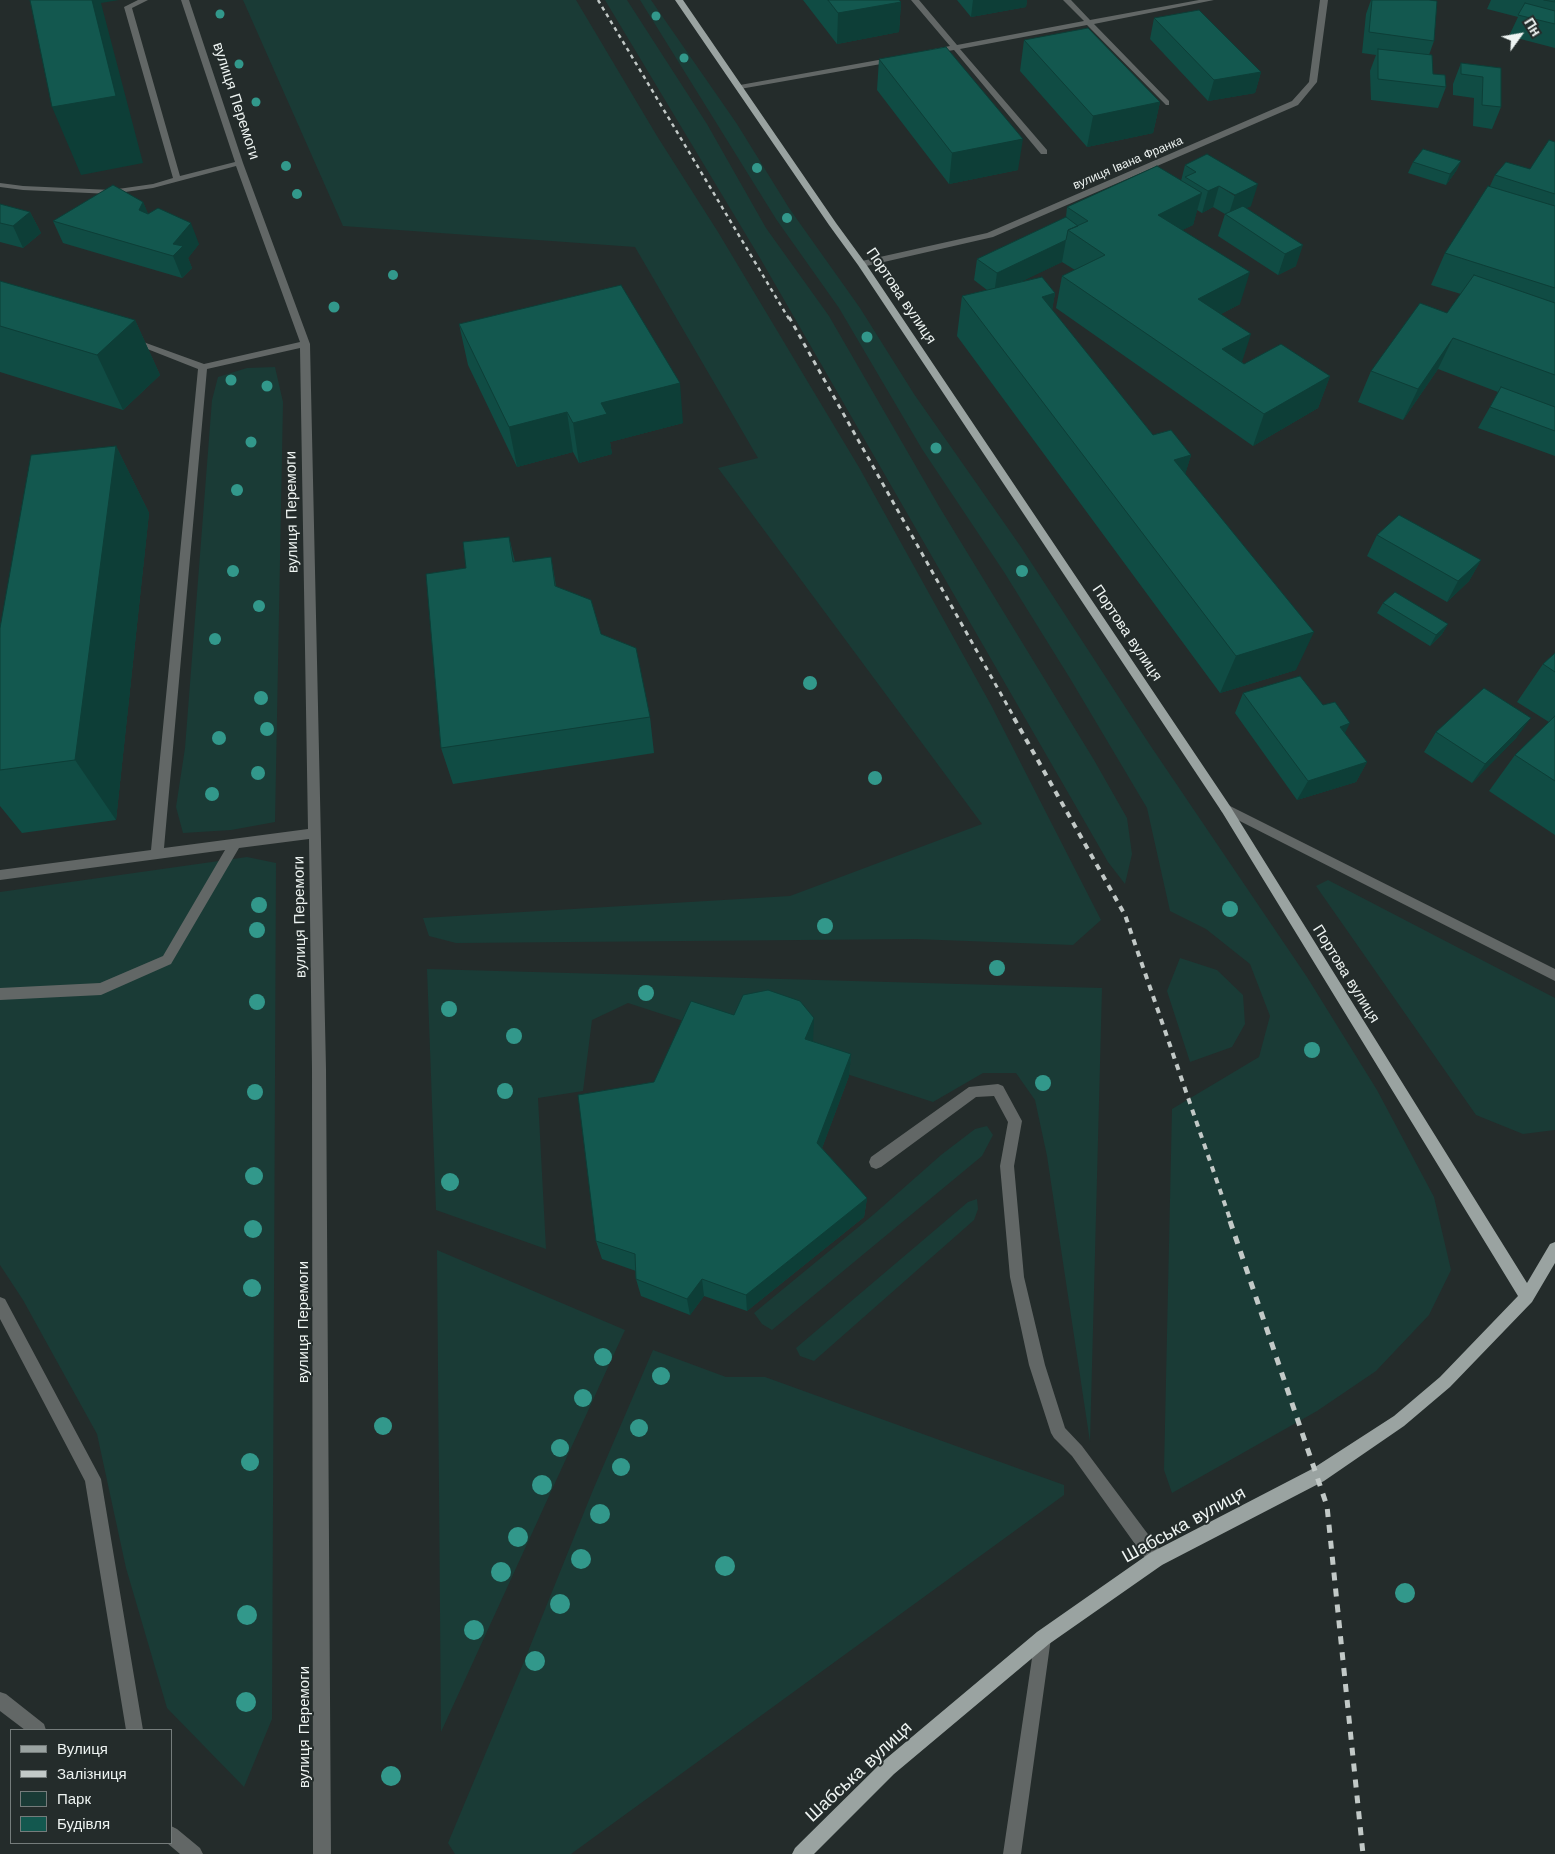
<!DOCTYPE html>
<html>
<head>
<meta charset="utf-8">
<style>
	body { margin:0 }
	#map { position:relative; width:1555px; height:1854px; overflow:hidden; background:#242c2b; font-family:"Work Sans",sans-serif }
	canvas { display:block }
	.legend { position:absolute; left:10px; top:1729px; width:162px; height:115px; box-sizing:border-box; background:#242c2b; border:1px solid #757c7b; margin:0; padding:6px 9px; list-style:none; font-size:15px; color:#eef4f2 }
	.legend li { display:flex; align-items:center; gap:10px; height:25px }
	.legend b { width:25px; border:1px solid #757c7b }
	.north { position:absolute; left:1495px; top:10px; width:50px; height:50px; -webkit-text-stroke:4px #242c2b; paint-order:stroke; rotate:58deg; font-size:14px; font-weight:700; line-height:20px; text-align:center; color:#eef4f2 }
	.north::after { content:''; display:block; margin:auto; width:18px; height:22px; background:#eef4f2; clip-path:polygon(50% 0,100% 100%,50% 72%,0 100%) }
</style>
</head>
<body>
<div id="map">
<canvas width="1555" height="1854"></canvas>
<ul class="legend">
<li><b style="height:6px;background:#9aa3a1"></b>Вулиця</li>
<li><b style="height:6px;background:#c2c9c7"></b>Залізниця</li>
<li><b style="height:14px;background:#1a3b36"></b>Парк</li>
<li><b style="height:14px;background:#13584f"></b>Будівля</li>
</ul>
<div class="north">Пн</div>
</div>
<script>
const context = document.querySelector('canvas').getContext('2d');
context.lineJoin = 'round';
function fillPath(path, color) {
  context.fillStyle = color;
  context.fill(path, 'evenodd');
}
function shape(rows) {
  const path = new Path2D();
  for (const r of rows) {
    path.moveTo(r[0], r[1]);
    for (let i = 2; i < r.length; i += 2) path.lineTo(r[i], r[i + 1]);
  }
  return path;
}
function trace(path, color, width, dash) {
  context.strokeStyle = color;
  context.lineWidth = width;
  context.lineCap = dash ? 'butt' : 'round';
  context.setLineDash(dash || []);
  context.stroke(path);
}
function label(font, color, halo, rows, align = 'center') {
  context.font = font + ' "Work Sans",sans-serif';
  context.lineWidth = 4;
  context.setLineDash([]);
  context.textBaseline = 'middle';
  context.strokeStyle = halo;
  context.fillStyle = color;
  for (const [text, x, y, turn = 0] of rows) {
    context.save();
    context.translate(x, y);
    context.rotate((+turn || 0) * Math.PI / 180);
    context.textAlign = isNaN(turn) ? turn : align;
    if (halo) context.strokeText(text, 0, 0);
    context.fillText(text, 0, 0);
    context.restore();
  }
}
const green = shape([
	[243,0,576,0,657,136,718,232,860,469,991,705,1101,920,1073,945,915,939,456,943,429,936,423,918,790,896,982,824,718,468,758,458,635,247,343,226],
	[605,0,627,0,707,124,766,228,829,316,940,508,1094,760,1127,818,1132,854,1125,884,1108,862,760,258],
	[640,0,651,0,737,124,789,208,860,308,914,394,1021,547,1150,745,1307,977,1377,1090,1434,1197,1451,1270,1429,1315,1376,1371,1317,1411,1172,1493,1164,1470,1172,1109,1259,1057,1270,1016,1250,964,1206,929,1170,911,1147,808,1071,680,1004,572,922,449,839,308,776,219],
	[275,367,283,402,275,822,231,830,183,833,176,807,185,748,212,400,218,377,247,368],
	[247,857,276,863,272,1719,244,1787,167,1708,126,1568,97,1434,23,1300,0,1265,0,892],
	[1328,880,1555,998,1555,1130,1523,1134,1476,1115,1316,886],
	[1180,958,1217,970,1243,995,1245,1024,1232,1047,1190,1062,1167,991],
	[427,969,1102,988,1090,1442,1047,1156,1035,1100,1016,1073,983,1073,933,1102,628,1003,592,1020,583,1091,538,1098,546,1249,436,1210],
	[987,1126,993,1135,982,1156,772,1330,762,1324,754,1313,873,1215,941,1155,975,1129],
	[977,1199,978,1209,974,1220,814,1361,800,1356,796,1348,968,1202],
	[437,1250,625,1330,441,1732],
	[653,1350,726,1377,765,1377,1064,1485,1064,1495,571,1854,455,1854,448,1843,523,1664,593,1490]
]);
const minor = shape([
	[138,0,148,0,132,8,180,176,235,162,181,0,189,0,243,163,310,344,326,1069,331,1854,313,1854,312,1069,309,839,239,848,171,964,101,995,0,1000,0,988,100,983,163,956,225,850,0,880,0,870,151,850,198,369,127,341,129,339,135,339,204,364,300,342,236,166,153,188,111,194,23,190,0,187,0,183,23,186,111,190,153,184,173,178,124,7,138,0],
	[300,348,308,829,164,848,207,369,300,348],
	[911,0,919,0,957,45,1084,21,1063,0,1071,0,1090,20,1199,0,1214,0,1094,24,1169,101,1169,105,1166,105,1087,25,960,49,1047,150,1047,154,1041,154,954,50,929,54,929,50,950,46,911,0],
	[1320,0,1328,0,1317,82,1298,105,993,237,862,267,858,264,862,261,987,233,1292,101,1309,82,1320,0],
	[895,57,899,59,898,61,740,89,736,87,740,85,895,57],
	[1226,804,1555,969,1555,981,1222,812,1220,809,1222,806,1226,804],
	[998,1084,1003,1086,1022,1121,1014,1166,1024,1277,1045,1365,1065,1428,1082,1446,1162,1553,1164,1559,1162,1565,1156,1567,1150,1565,1072,1456,1054,1438,1051,1433,1029,1365,1010,1277,1000,1166,1008,1122,994,1096,976,1097,881,1167,876,1169,871,1167,869,1162,871,1157,969,1087,998,1084],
	[0,1297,5,1299,101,1479,143,1730,126,1730,85,1481,0,1319,0,1297],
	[1043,1630,1049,1632,1051,1638,1021,1854,1003,1854,1035,1638,1037,1632,1043,1630],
	[0,1692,6,1694,44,1724,46,1730,25,1730,0,1711,0,1692],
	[171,1826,177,1829,200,1848,203,1854,180,1854,167,1843,171,1843,171,1826]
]);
const major = shape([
	[675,0,683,0,836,223,866,264,1230,806,1527,1283,1550,1244,1555,1242,1555,1263,1532,1302,1450,1387,1404,1426,1324,1481,1162,1565,1049,1644,894,1774,814,1854,792,1854,795,1848,882,1762,1037,1632,1150,1553,1312,1469,1394,1416,1440,1377,1518,1296,1222,812,858,265,829,225,675,0]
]);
const railFar3 = shape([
	[598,0,789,319]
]);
const railFar2 = shape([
	[789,317,1015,719]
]);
const railFar1 = shape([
	[1014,718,1125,915,1231,1222]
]);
const rail = shape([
	[1230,1221,1327,1506,1363,1854]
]);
const trees = [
	[220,14,4.5],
	[656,16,4.5],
	[684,58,4.5],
	[239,64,4.5],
	[256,102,4.5],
	[286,166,5],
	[757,168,5],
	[297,194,5],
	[787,218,5],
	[393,275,5],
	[334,307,5.5],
	[867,337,5.5],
	[231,380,5.5],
	[267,386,5.5],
	[251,442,5.5],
	[936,448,5.5],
	[237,490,6],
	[233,571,6],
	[1022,571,6],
	[259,606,6],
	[215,639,6],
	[810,683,7],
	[261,698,7],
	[267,729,7],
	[219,738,7],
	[258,773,7],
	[875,778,7],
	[212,794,7],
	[259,905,8],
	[1230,909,8],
	[825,926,8],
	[257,930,8],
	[997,968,8],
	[646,993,8],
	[257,1002,8],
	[449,1009,8],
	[514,1036,8],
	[1312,1050,8],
	[1043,1083,8],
	[505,1091,8],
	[255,1092,8],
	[254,1176,9],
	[450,1182,9],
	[253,1229,9],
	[252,1288,9],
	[603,1357,9],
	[661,1376,9],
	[583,1398,9],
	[383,1426,9],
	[639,1428,9],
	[560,1448,9],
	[250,1462,9],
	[621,1467,9],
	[542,1485,10],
	[600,1514,10],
	[518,1537,10],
	[581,1559,10],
	[725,1566,10],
	[501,1572,10],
	[1405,1593,10],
	[560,1604,10],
	[247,1615,10],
	[474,1630,10],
	[535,1661,10],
	[246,1702,10],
	[391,1776,10]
];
const wall = shape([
	[803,0,899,0,901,2,899,32,837,44],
	[957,0,1027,0,1026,7,971,17],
	[1371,0,1429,0,1434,41,1429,55,1433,74,1446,87,1438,108,1371,100,1370,71,1376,55,1362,53,1366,14],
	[1491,0,1555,0,1555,48,1509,36,1518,17,1487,9],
	[1154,18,1261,72,1255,93,1208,101,1150,39],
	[1024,40,1160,102,1153,133,1087,147,1020,71],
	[879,59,1018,170,949,184,877,90],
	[1461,63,1501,68,1501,107,1492,129,1473,126,1474,98,1453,95,1453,84],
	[1555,142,1555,456,1478,428,1490,407,1498,392,1438,369,1403,420,1358,402,1371,371,1447,313,1461,294,1431,285,1445,253,1490,186,1495,175,1530,169],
	[1461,161,1456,171,1446,185,1408,173,1413,162],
	[1185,165,1251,206,1246,208,1296,266,1278,275,1218,236,1225,214,1213,207,1202,213,1197,210,1193,225,1182,230,1240,304,1221,314,1242,362,1244,364,1330,376,1318,408,1253,446,1056,308,1062,276,1075,270,1062,262,1022,281,1055,293,1052,310,1153,435,1191,455,1185,474,1296,670,1220,693,957,336,962,296,987,290,974,280,977,259,1066,217,1067,207,1181,181],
	[143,202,148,214,199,244,188,258,192,268,182,278,63,243,53,221],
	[0,204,30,212,41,233,23,248,0,242],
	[0,281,135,320,160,375,123,410,0,372],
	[459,324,683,423,610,442,612,454,579,463,573,452,517,467,468,365],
	[116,446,149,513,116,820,22,833,0,806,0,628],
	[1377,535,1481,560,1469,581,1447,602,1367,556],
	[509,537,515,562,551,557,556,586,601,634,650,717,654,753,453,784,441,748,466,568],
	[1383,603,1448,624,1442,634,1430,646,1377,613],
	[1555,653,1555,835,1489,791,1515,755,1549,722,1517,702,1543,664],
	[1243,693,1345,734,1367,762,1356,782,1297,800,1235,713],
	[1436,732,1517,737,1472,783,1424,752],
	[734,1015,851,1054,849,1076,822,1148,867,1198,864,1217,747,1311,704,1296,690,1315,641,1296,636,1279,636,1271,602,1259,596,1241,654,1082]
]);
const shadedWall = shape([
	[56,0,119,0,101,3,143,163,81,175,52,107],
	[973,0,1027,0,1026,7,971,17],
	[901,2,899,32,837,44,838,13],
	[1261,72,1255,93,1208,101,1214,80],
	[1160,102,1153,133,1087,147,1093,116],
	[1023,139,1018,170,949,184,952,153],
	[1461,161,1456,171,1446,185,1450,174],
	[1258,184,1251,206,1228,217,1235,195],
	[1219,186,1213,207,1202,213,1208,191],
	[1202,193,1193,225,1150,246,1158,215],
	[143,202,152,223,139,210],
	[30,212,41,233,23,248,13,226],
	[191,223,199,244,188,258,192,268,182,278,173,256,173,244],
	[1066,240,1062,262,994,295,997,273],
	[1303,245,1296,266,1278,275,1285,254],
	[1250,272,1240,304,1189,331,1198,299],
	[1055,293,1048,334,1042,297],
	[135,320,160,375,123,410,97,355],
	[1251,334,1241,365,1222,349],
	[1453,338,1438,369,1403,420,1418,389],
	[1330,376,1318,408,1253,446,1264,414],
	[680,383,683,423,610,442,612,454,579,463,573,423,601,403],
	[567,412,573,452,517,467,509,427],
	[116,446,149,513,116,820,75,760],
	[1191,455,1179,495,1174,460],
	[1481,560,1469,581,1447,602,1458,581],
	[1448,624,1442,634,1430,646,1436,635],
	[1314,632,1296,670,1220,693,1236,656],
	[1531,718,1517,737,1472,783,1485,764],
	[1350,723,1340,743,1340,727],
	[1367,762,1356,782,1297,800,1308,781],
	[814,1018,813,1041,805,1039],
	[851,1054,849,1076,816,1164,817,1143],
	[867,1198,864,1217,747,1311,746,1295],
	[702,1279,704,1296,690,1315,687,1299]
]);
const building = shape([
	[30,0,92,0,116,96,52,107,30,0],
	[828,0,899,0,901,2,838,13,828,0],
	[1372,0,1429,0,1437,1,1434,41,1369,32,1372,0],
	[1544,0,1555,0,1555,2,1544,0],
	[1525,3,1555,11,1555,24,1518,15,1525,3],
	[1199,10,1261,72,1214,80,1154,18,1199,10],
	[1088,28,1160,102,1093,116,1024,40,1088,28],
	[946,47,1023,139,952,153,879,59,946,47],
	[1378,49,1432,55,1433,74,1445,75,1446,87,1378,79,1378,49],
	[1461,63,1501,68,1501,107,1482,105,1483,77,1461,74,1461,63],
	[1549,140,1555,142,1555,194,1495,175,1506,162,1530,169,1549,140],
	[1423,149,1461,161,1450,174,1413,162,1423,149],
	[1207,154,1258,184,1235,195,1219,186,1208,191,1185,177,1196,172,1185,165,1207,154],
	[1157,166,1202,193,1158,215,1250,272,1198,299,1251,334,1222,349,1244,364,1281,344,1330,376,1264,414,1062,276,1105,255,1068,230,1088,221,1067,207,1157,166],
	[113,185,143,202,139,210,148,214,158,208,191,223,173,244,183,246,173,256,53,221,113,185],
	[1488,186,1555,206,1555,288,1445,253,1488,186],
	[0,204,30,212,13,226,0,223,0,204],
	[1243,206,1303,245,1285,254,1225,214,1243,206],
	[1066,217,1078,226,1068,230,1066,240,997,273,977,259,1066,217],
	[1474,275,1555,303,1555,375,1453,338,1418,389,1371,371,1420,303,1447,313,1474,275],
	[1042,277,1055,293,1042,297,1153,435,1171,430,1191,455,1174,460,1314,632,1236,656,962,296,1042,277],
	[0,281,135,320,97,355,0,326,0,281],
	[621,285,680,383,601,403,607,414,573,423,567,412,509,427,459,324,621,285],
	[1501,387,1555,407,1555,431,1490,407,1501,387],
	[116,446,75,760,0,770,0,628,31,455,116,446],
	[1399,515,1481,560,1458,581,1377,535,1399,515],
	[509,537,513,562,551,557,555,586,591,600,601,634,636,648,650,717,441,748,426,574,466,568,463,542,509,537],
	[1395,592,1448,624,1436,635,1383,603,1395,592],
	[1555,653,1555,672,1543,664,1555,653],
	[1300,676,1323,705,1335,702,1350,723,1340,727,1367,762,1308,781,1243,693,1300,676],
	[1484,688,1531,718,1485,764,1436,732,1484,688],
	[1555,716,1555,781,1515,755,1555,716],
	[768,990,800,1001,814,1018,805,1039,851,1054,817,1143,867,1198,746,1295,702,1279,687,1299,636,1279,635,1254,596,1241,578,1095,654,1082,691,1001,734,1015,743,995,768,990]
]);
const farStreetnames = [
	["вулиця Івана Франка",1128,163,-23]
];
const streetNames = [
	["вулиця Перемоги",236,101,72],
	["Портова вулиця",901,296,56],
	["вулиця Перемоги",292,512,-91],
	["Портова вулиця",1127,633,56],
	["вулиця Перемоги",300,917,-91],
	["Портова вулиця",1346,974,58],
	["вулиця Перемоги",304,1322,-90],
	["вулиця Перемоги",305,1727,-90]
];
const nearStreetnames = [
	["Шабська вулиця",1184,1525,-29],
	["Шабська вулиця",859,1772,-43]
];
fillPath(green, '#1a3b36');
fillPath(minor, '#626766');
fillPath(major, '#9aa3a1');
trace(railFar3, '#c2c9c7', 2.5, [4, 4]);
trace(railFar2, '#c2c9c7', 3, [5, 5]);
trace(railFar1, '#c2c9c7', 4, [6, 6]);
trace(rail, '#c2c9c7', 5, [8, 8]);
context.fillStyle = '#32988b';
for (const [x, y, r] of trees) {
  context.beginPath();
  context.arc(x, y, r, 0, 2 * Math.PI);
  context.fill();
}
fillPath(wall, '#104c44');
fillPath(shadedWall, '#0d3e37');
fillPath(building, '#13584f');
trace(building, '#0d3e37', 1);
label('12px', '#eef4f2', '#242c2b', farStreetnames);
label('15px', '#eef4f2', '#242c2b', streetNames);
label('18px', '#eef4f2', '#242c2b', nearStreetnames);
</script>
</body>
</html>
